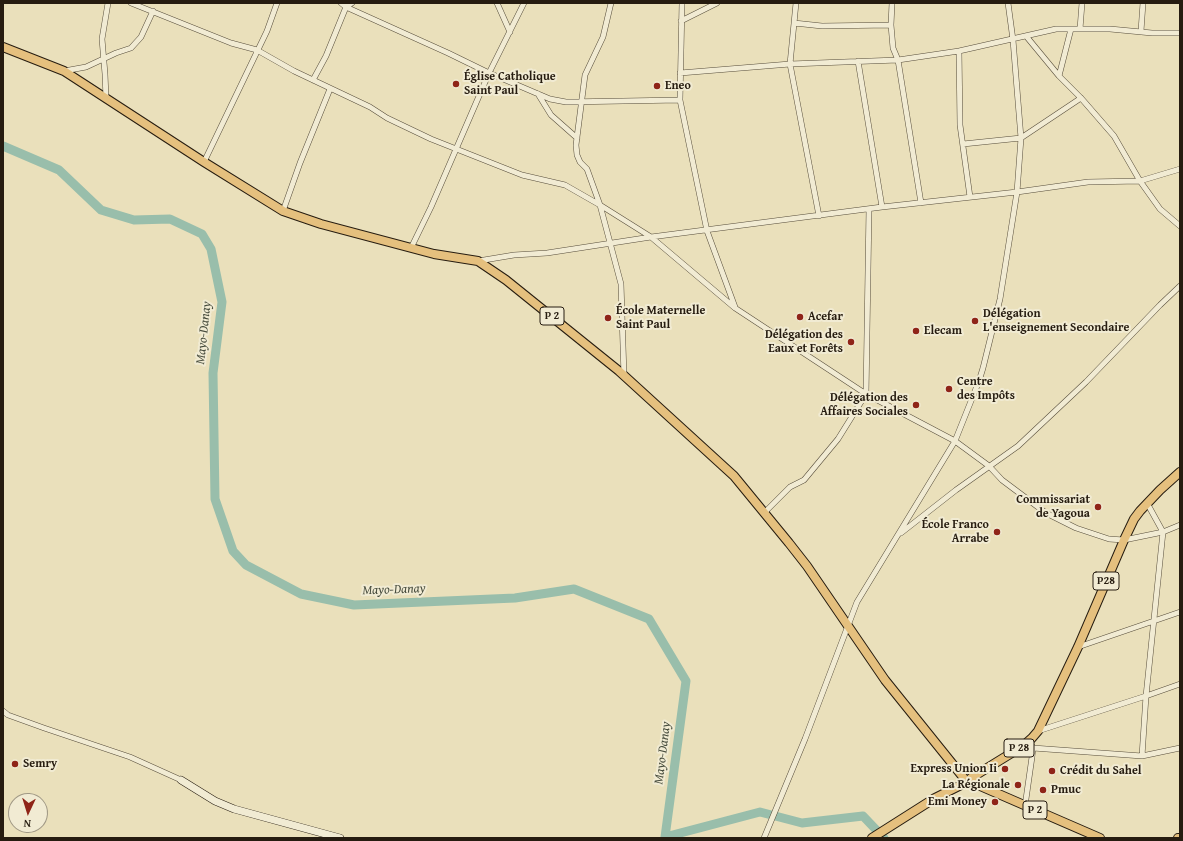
<!DOCTYPE html>
<html>
<head>
<meta charset="utf-8">
<style>
	body { margin:0 }
	#map { position:relative; width:1183px; height:841px; overflow:hidden; background:#eae0bb; font-family:"Gentium Book Plus",serif }
	canvas { display:block }
	.frame { position:absolute; inset:0; border:4px solid #261c10; pointer-events:none }
	.north { position:absolute; left:8px; top:793px; width:40px; height:40px; box-sizing:border-box; background:#f1ebd3; border:1px solid #a09885; border-radius:50%; rotate:184deg; font-size:11px; font-weight:700; line-height:16px; text-align:center; color:#261c10 }
	.north::after { content:''; display:block; margin:auto; width:14px; height:18px; background:#8f2418; clip-path:polygon(50% 0,100% 100%,50% 72%,0 100%) }
</style>
</head>
<body>
<div id="map">
<canvas width="1183" height="841"></canvas>
<div class="frame"></div>
<div class="north">N</div>
</div>
<script>
const context = document.querySelector('canvas').getContext('2d');
context.lineJoin = 'round';
function shape(rows) {
  const path = new Path2D();
  for (const r of rows) {
    path.moveTo(r[0], r[1]);
    for (let i = 2; i < r.length; i += 2) path.lineTo(r[i], r[i + 1]);
  }
  return path;
}
function trace(path, color, width, dash) {
  context.strokeStyle = color;
  context.lineWidth = width;
  context.lineCap = dash ? 'butt' : 'round';
  context.setLineDash(dash || []);
  context.stroke(path);
}
function label(font, color, halo, rows, align = 'center') {
  context.font = font + ' "Gentium Book Plus",serif';
  context.lineWidth = 4;
  context.setLineDash([]);
  context.textBaseline = 'middle';
  context.strokeStyle = halo;
  context.fillStyle = color;
  for (const [text, x, y, turn = 0] of rows) {
    context.save();
    context.translate(x, y);
    context.rotate((+turn || 0) * Math.PI / 180);
    context.textAlign = isNaN(turn) ? turn : align;
    if (halo) context.strokeText(text, 0, 0);
    context.fillText(text, 0, 0);
    context.restore();
  }
}
const river = shape([
	[3,146,59,170,101,210,134,220,170,219,202,234,211,249,222,302,213,373,215,499,233,551,246,565,301,594,354,605,515,598,574,589,649,619,686,681,665,837,760,812,802,823,863,816,884,838]
]);
const minor = shape([
	[131,3,231,43,257,50,294,71,370,107,387,118,431,139,522,175,565,185,600,205,651,237,735,308,866,394,955,441,989,466,1002,480,1046,513,1076,528,1109,539,1124,540,1163,532,1180,525],
	[341,3,346,7,448,53,489,73,550,99,566,102,680,100],
	[497,3,510,32],
	[611,3,603,37,585,75,576,145,577,155,580,162,587,169,600,205,621,284,624,376],
	[682,3,680,100,707,231,735,307],
	[796,3,790,64,819,216],
	[892,3,891,25,893,48,898,60,921,203],
	[681,21,717,3],
	[794,23,822,26,891,25],
	[1080,29,1082,3],
	[1141,31,1143,3],
	[1026,36,1059,76,1081,98,1114,136,1140,181,1160,209,1180,226],
	[959,51,960,125,970,197],
	[858,61,882,207],
	[64,71,86,67,116,53,131,48,141,37,153,11],
	[680,73,790,64,898,60,959,51,1056,29,1110,29,1152,33,1180,33],
	[1059,76,1071,29],
	[313,80,326,56,346,7,352,3],
	[538,94,551,115,577,138],
	[106,98,105,74,102,39,108,3],
	[963,144,1021,138,1081,98],
	[204,162,267,31,277,3],
	[283,211,300,163,330,89],
	[411,248,431,207,489,73,524,3],
	[478,261,514,255,547,253,651,237,882,207,1017,192,1088,182,1140,181,1180,169],
	[764,513,790,487,804,480,838,439,866,394,869,209],
	[901,533,956,490,1018,446,1086,382,1160,305,1180,286],
	[1078,647,1180,612],
	[3,711,8,715,44,728,130,757,181,780],
	[1038,731,1146,696,1180,684],
	[1033,748,1142,756,1180,748],
	[1142,756,1146,696,1163,532,1147,503],
	[1025,806,1032,757,1033,748,1032,746],
	[764,838,805,739,857,602,955,441,979,381,983,368,1000,299,1017,192,1021,138,1013,40,1008,3]
]);
const secondary = shape([
	[181,780,215,801,234,809,340,838]
]);
const primary = shape([
	[3,47,64,71,204,162,283,211,321,224,434,254,478,261,506,280,619,371,734,476,789,543,807,566,885,680,963,777],
	[971,778,1023,746,1032,738,1038,731,1078,647,1124,540,1134,519,1140,511,1160,490,1180,472],
	[971,782,1100,838],
	[872,838,935,798,963,784],
	[1178,838,1180,838]
]);
const markers = [
	[456,84,4,"#8f2418"],
	[657,86,4,"#8f2418"],
	[800,317,4,"#8f2418"],
	[608,318,4,"#8f2418"],
	[975,321,4,"#8f2418"],
	[916,331,4,"#8f2418"],
	[851,342,4,"#8f2418"],
	[949,389,4,"#8f2418"],
	[916,405,4,"#8f2418"],
	[1098,507,4,"#8f2418"],
	[997,532,4,"#8f2418"],
	[15,764,4,"#8f2418"],
	[1005,769,4,"#8f2418"],
	[1052,771,4,"#8f2418"],
	[1018,785,4,"#8f2418"],
	[1043,790,4,"#8f2418"],
	[995,802,4,"#8f2418"]
];
const shields = [
	[552,316,24],
	[1106,581,26],
	[1019,748,30],
	[1035,810,24]
];
const shieldNames = [
	["P 2",552,316],
	["P28",1106,581],
	["P 28",1019,748],
	["P 2",1035,810]
];
const poiNames = [
	["Église Catholique",464,77],
	["Saint Paul",464,91],
	["Eneo",665,86],
	["École Maternelle",616,311],
	["Saint Paul",616,325],
	["Délégation",983,314],
	["L'enseignement Secondaire",983,328],
	["Acefar",808,317],
	["Elecam",924,331],
	["Délégation des",843,335,"right"],
	["Eaux et Forêts",843,349,"right"],
	["Centre",957,382],
	["des Impôts",957,396],
	["Délégation des",908,398,"right"],
	["Affaires Sociales",908,412,"right"],
	["Commissariat",1090,500,"right"],
	["de Yagoua",1090,514,"right"],
	["École Franco",989,525,"right"],
	["Arrabe",989,539,"right"],
	["Semry",23,764],
	["Express Union Ii",997,769,"right"],
	["Crédit du Sahel",1060,771],
	["La Régionale",1010,785,"right"],
	["Pmuc",1051,790],
	["Emi Money",987,802,"right"]
];
const waterNames = [
	["Mayo-Danay",204,333,-84],
	["Mayo-Danay",394,590,-2],
	["Mayo-Danay",663,753,-83]
];
trace(river, '#99beab', 9);
trace(minor, '#574d3b', 6);
trace(secondary, '#261c10', 8);
trace(primary, '#261c10', 10);
trace(minor, '#f1ebd3', 5);
trace(secondary, '#f1ebd3', 7);
trace(primary, '#e5c07e', 8);
for (const [x, y, r, color] of markers) {
  const dot = new Path2D();
  dot.arc(x, y, r, 0, 2 * Math.PI);
  context.fillStyle = color;
  context.fill(dot);
  trace(dot, '#f1ebd3', 1.5);
}
for (const [x, y, w] of shields) {
  const box = new Path2D();
  box.roundRect(x - w / 2, y - 9, w, 18, 3);
  context.fillStyle = '#f1ebd3';
  context.fill(box);
  trace(box, '#261c10', 1);
}
label('bold 11px', '#261c10', null, shieldNames);
label('bold 12px', '#261c10', '#f1ebd3', poiNames, 'left');
label('italic 13px', '#484d3e', '#f1ebd3', waterNames);
</script>
</body>
</html>
